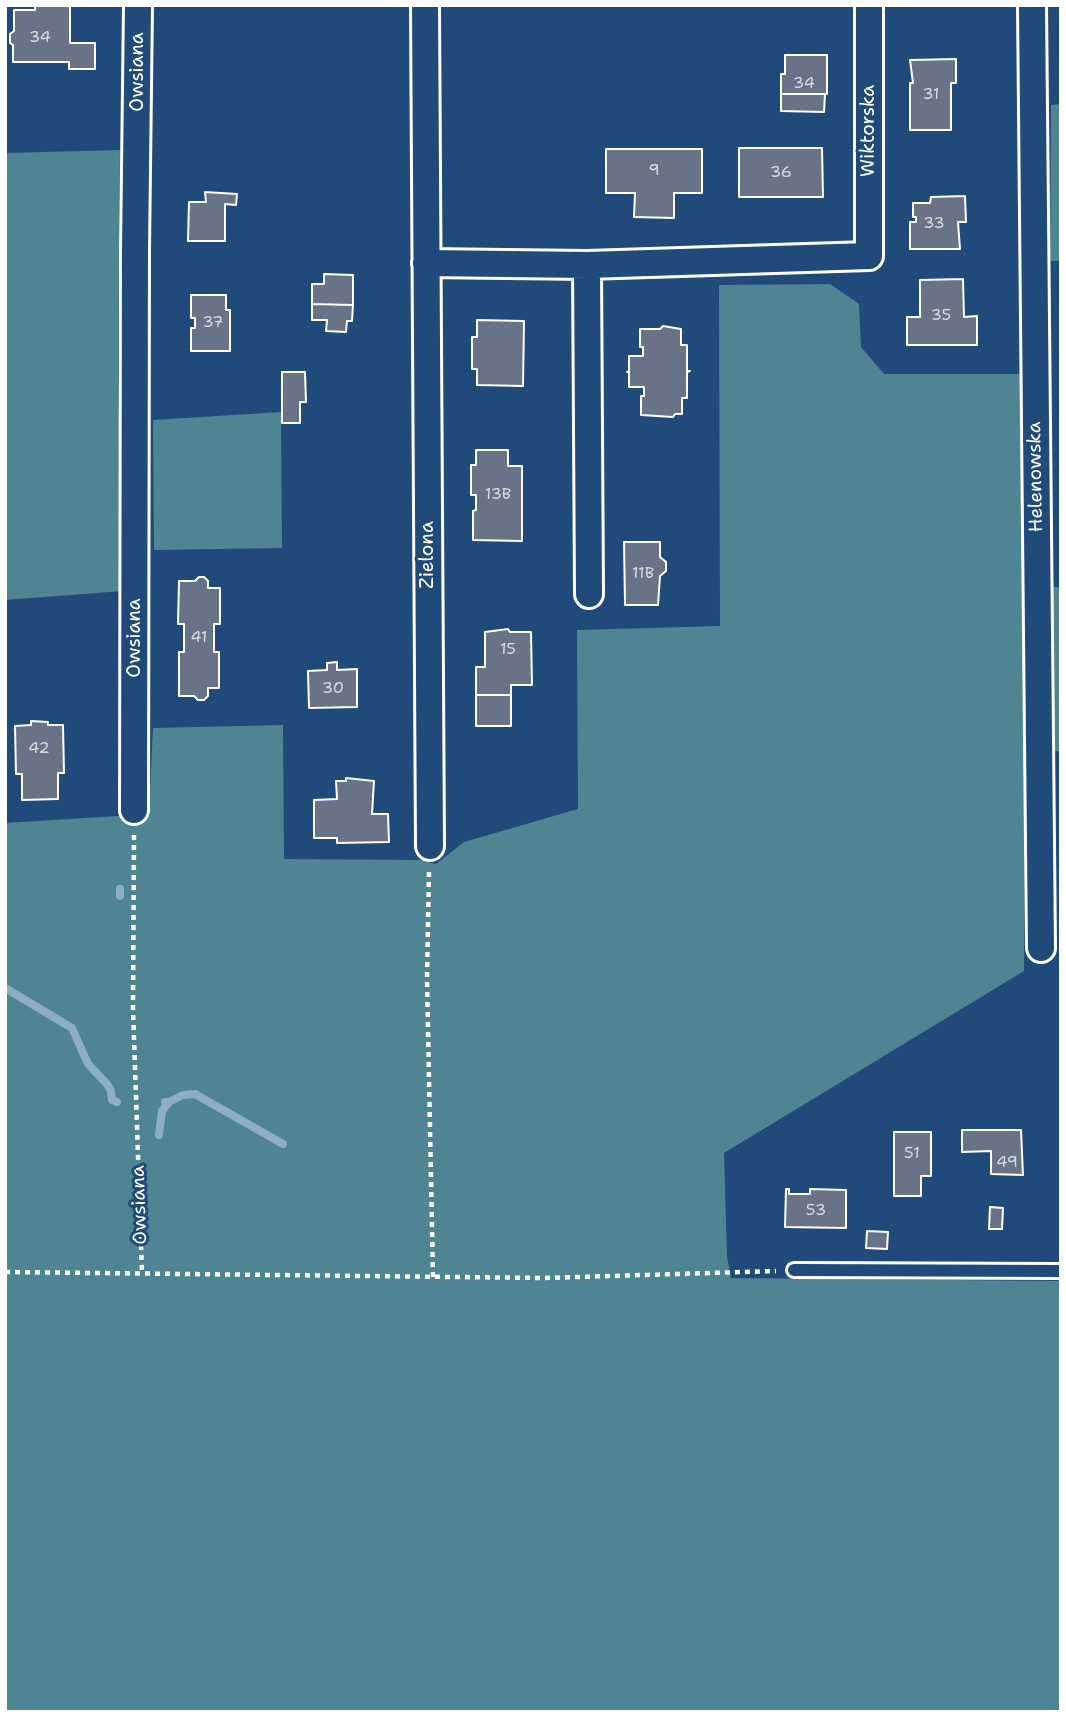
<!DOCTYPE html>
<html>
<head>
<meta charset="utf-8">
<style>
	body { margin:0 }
	#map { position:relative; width:1066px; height:1717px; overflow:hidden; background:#1f4a7a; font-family:"Shantell Sans",sans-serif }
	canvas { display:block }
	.frame { position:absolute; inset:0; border:7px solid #fff; pointer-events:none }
</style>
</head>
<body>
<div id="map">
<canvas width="1066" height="1717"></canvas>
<div class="frame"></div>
</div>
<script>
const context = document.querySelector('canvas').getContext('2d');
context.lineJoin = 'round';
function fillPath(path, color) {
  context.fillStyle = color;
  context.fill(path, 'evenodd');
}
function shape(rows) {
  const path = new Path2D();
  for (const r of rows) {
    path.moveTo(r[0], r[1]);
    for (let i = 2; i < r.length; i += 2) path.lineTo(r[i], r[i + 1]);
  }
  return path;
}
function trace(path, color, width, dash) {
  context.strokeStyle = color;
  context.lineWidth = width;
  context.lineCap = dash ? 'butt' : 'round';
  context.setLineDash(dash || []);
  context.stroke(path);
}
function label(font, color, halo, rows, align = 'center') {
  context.font = font + ' "Shantell Sans",sans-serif';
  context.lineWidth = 6;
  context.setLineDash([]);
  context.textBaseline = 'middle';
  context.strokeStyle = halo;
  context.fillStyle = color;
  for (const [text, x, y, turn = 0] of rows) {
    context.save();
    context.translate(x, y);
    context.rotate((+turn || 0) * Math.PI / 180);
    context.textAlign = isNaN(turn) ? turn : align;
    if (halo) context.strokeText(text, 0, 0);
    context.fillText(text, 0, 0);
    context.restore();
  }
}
const green = shape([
	[1061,104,1061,261,1050,261,1051,105],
	[120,150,118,370,123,591,5,600,5,153],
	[830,284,859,304,861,347,884,374,1025,374,1024,971,724,1153,727,1257,731,1278,1061,1281,1061,1712,5,1712,5,823,149,814,153,728,283,725,284,859,420,860,436,864,464,842,578,809,577,630,720,626,719,285],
	[281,412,282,548,154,550,153,420],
	[1051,587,1061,587,1061,751,1052,751]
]);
const stream = shape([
	[120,889,120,896],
	[5,988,72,1028,88,1064,107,1084,111,1091,112,1100,117,1102],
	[169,1102,183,1095,195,1094,283,1144],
	[159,1135,162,1111,169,1102,165,1102]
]);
const building = shape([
	[35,5,70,6,70,43,95,43,95,69,69,69,69,62,13,62,13,45,10,43,10,34,14,31,14,10,35,10,35,5],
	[785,55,827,55,827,94,781,94,781,74,785,74,785,55],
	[956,59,956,83,951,83,951,130,910,130,910,83,913,83,910,60,956,59],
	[781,94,825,94,824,112,781,111,781,94],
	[739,148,822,148,823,197,739,197,739,148],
	[606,149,702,149,702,193,674,193,674,218,634,217,635,193,606,193,606,149],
	[205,192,237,194,236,205,225,204,225,241,188,241,189,202,206,202,205,192],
	[965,196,966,222,958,222,960,249,910,249,910,222,916,222,916,217,913,217,913,203,930,203,931,197,965,196],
	[324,274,353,275,353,305,312,304,312,284,324,284,324,274],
	[963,279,964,317,977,316,977,345,907,345,907,317,920,317,920,280,963,279],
	[191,295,226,295,226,310,230,310,230,351,191,351,191,328,195,328,195,318,191,318,191,295],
	[312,304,353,305,352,321,347,321,346,332,326,331,327,320,312,320,312,304],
	[477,320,524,321,523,386,477,385,477,369,472,369,472,337,477,337,477,320],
	[663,326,681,329,681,345,687,345,687,371,690,371,687,372,687,398,682,398,682,414,675,414,673,417,641,415,641,396,644,396,644,387,629,387,629,372,627,372,629,371,629,356,643,356,643,347,640,347,640,329,660,329,663,326],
	[282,372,305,372,306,402,300,402,300,423,282,423,282,372],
	[476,450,508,450,508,466,522,466,522,541,473,540,473,511,476,510,476,495,471,495,471,465,476,465,476,450],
	[624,542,660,542,660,557,666,562,666,571,660,576,658,605,625,605,624,542],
	[199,577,204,577,208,581,208,588,220,588,220,624,214,624,214,652,219,652,219,688,208,688,208,696,204,700,198,700,194,696,179,696,179,652,184,652,184,624,178,624,179,581,195,581,199,577],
	[508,629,510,632,531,632,532,685,511,685,511,695,476,695,476,667,485,667,485,632,508,629],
	[337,662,337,670,357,669,357,707,309,708,308,671,327,670,327,663,337,662],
	[476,695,511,695,511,726,476,726,476,695],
	[31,721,48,722,48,725,63,725,64,773,58,773,58,799,22,800,22,774,16,774,15,726,31,725,31,721],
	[346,778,374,781,372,814,388,814,389,842,337,843,337,838,314,838,314,800,337,799,336,781,346,781,346,778],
	[962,1130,1021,1130,1023,1175,991,1174,991,1151,962,1152,962,1130],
	[894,1132,931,1132,931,1176,921,1176,921,1196,894,1196,894,1132],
	[786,1189,789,1189,789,1194,810,1194,810,1189,846,1190,846,1228,785,1227,786,1189],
	[990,1207,1003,1208,1002,1229,989,1229,990,1207],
	[867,1231,888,1232,887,1249,866,1248,867,1231]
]);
const path = shape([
	[134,835,133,1009,142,1272],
	[429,872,427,978,433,1277],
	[5,1272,545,1278,776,1271]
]);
const lane = shape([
	[794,1270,1061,1271]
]);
const street = shape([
	[425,5,430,846],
	[1032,5,1041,948],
	[426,263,587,265,589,594],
	[587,265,869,256,869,5],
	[134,810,135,250,138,5]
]);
const numberNames = [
	["34",40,38],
	["34",804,84],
	["31",931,95],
	["9",654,171],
	["36",781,173],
	["33",934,224],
	["35",941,316],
	["37",213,323],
	["13B",498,495],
	["11B",643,574],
	["41",199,638],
	["15",508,650],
	["30",333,689],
	["42",39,749],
	["51",912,1154],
	["49",1007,1163],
	["53",816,1211]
];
const streetNames = [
	["Owsiana",138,72,-90],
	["Wiktorska",869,131,-90],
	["Helenowska",1036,477,-91],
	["Zielona",428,555,-90],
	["Owsiana",135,638,-90],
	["Owsiana",140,1205,-92]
];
fillPath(green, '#4f8492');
trace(stream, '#8eadc6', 8);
fillPath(building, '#687388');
trace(building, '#fff', 2);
trace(lane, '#fff', 18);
trace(street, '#fff', 32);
trace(path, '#fff', 4.5, [5, 5]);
trace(lane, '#1f4a7a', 12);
trace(street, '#1f4a7a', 26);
label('16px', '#d9dce1', null, numberNames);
label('19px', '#fff', '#1f4a7a', streetNames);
</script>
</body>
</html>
